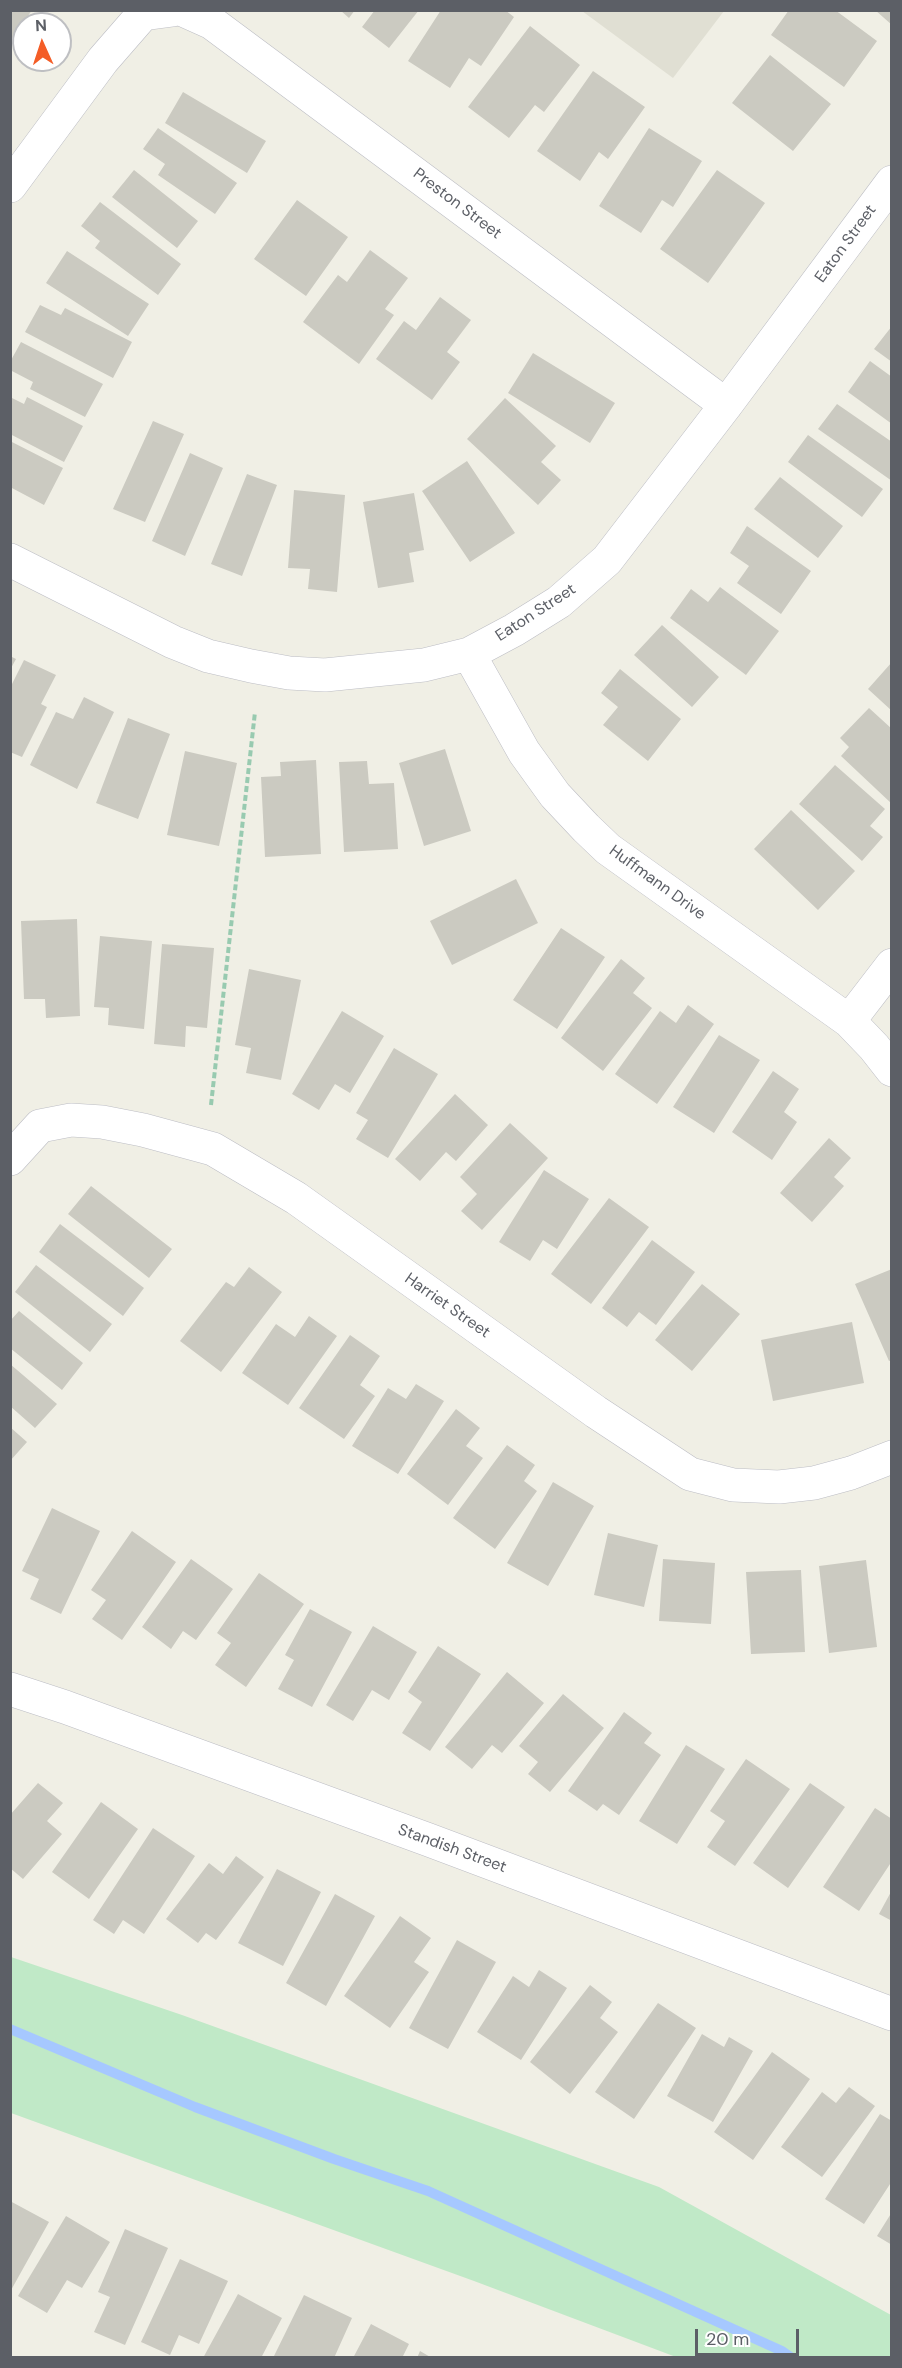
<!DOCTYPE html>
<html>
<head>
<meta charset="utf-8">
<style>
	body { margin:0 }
	#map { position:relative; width:902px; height:2368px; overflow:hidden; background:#f0efe5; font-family:"DM Sans",sans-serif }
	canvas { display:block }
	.frame { position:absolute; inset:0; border:12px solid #5c5f66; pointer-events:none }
	.north { position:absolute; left:12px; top:12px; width:60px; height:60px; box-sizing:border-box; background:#fff; border:2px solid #bebfc2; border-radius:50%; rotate:357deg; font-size:16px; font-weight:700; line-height:24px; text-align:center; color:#5c5f66 }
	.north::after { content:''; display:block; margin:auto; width:21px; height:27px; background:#f45d27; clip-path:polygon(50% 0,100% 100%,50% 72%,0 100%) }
	.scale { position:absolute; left:695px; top:2329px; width:104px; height:27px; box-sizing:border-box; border:3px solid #5c5f66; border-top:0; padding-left:8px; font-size:18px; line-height:21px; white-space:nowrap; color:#5c5f66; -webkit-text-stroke:4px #fff; paint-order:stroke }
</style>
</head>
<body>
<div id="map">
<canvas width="902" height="2368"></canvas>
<div class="frame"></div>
<div class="north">N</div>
<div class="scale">20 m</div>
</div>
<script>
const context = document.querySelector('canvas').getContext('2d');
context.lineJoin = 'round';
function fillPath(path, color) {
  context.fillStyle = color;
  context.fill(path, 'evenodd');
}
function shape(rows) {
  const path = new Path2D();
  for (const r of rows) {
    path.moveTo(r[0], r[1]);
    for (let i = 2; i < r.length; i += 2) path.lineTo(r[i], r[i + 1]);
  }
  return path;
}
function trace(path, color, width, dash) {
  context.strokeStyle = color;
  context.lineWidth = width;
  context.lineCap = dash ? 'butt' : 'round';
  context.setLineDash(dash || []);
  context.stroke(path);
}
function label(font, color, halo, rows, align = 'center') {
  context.font = font + ' "DM Sans",sans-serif';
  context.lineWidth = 4.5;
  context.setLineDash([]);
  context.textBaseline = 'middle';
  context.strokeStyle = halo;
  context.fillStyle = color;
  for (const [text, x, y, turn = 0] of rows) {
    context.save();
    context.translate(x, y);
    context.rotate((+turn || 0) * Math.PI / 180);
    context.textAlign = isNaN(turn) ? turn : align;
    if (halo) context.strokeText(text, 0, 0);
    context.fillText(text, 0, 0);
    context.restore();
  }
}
const education = shape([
	[582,11,724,11,673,78]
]);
const green = shape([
	[11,1957,182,2015,659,2187,891,2315,891,2357,676,2357,474,2281,11,2113]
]);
const stream = shape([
	[10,2029,195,2107,334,2159,428,2191,782,2351,792,2358]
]);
const building = shape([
	[10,10,32,10,13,38,10,36],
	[340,10,355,10,349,18],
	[375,10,419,10,389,48,362,27],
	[441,10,505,10,514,17,481,66,469,58,450,88,408,61],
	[789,10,835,10,877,41,844,87,771,35],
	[875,10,892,10,892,25],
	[530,26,580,65,544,112,535,105,509,138,468,107],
	[770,55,831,104,793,151,732,103],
	[593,71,645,107,608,159,599,152,580,181,537,151],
	[183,92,266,141,247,173,165,123],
	[158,128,237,183,215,214,158,175,165,164,143,149],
	[649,128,702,161,673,207,662,200,641,233,599,206],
	[134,170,198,221,177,248,112,197],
	[717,170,765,203,708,283,660,249],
	[297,200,348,237,306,296,254,259],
	[100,202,181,264,158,295,95,248,100,241,81,226],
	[370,250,408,278,385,309,394,315,359,364,303,322,338,275,347,282],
	[67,251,149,304,128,336,46,283],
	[440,297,471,320,447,352,460,362,432,400,376,359,404,321,416,330],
	[40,305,61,315,65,308,132,342,113,378,25,332],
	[892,326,892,362,874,349],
	[21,342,103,384,85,417,30,389,33,382,10,370,10,362],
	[533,353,615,403,590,443,508,393],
	[870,361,892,377,892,424,848,392],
	[10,397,24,404,27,397,83,426,64,462,10,434],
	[505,398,556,446,541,462,561,480,538,505,467,439],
	[837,404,892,442,892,481,818,429],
	[153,421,184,434,145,522,113,509],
	[808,435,883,489,862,517,788,462],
	[10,441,63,468,44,505,10,487],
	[190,453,223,468,185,556,152,541],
	[467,461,515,533,470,562,422,491],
	[247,474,277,485,242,576,211,564],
	[780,477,843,526,818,558,754,509],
	[294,490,345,495,337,592,308,589,310,569,288,568],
	[414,493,424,550,409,553,414,582,378,588,363,502],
	[747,526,811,571,781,614,737,583,749,566,730,553],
	[720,587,779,631,746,675,670,618,691,589,708,602],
	[662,625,719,677,692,707,634,655],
	[10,656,16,659,10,670],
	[24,660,56,675,41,704,47,707,22,757,10,752,10,688],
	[892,662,892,711,868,689],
	[620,669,681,719,648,761,603,725,618,707,601,693],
	[84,697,114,712,77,789,30,765,56,712,73,719],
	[869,708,892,729,892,804,841,756,849,747,840,738],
	[128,718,170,734,138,819,96,803],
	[445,749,471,831,424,846,399,763],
	[185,751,237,763,219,846,167,835],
	[316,760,321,854,265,857,261,777,281,776,280,762],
	[367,761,369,784,394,783,398,849,344,852,339,762],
	[835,765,885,809,870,826,883,837,862,861,799,804],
	[791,810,855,871,818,910,754,849],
	[516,879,538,923,452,965,430,921],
	[77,919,80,1016,46,1018,45,999,24,999,21,921],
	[561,928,605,957,557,1029,513,1000],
	[100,936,152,941,144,1029,108,1025,109,1008,94,1007],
	[162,944,214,948,207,1028,186,1026,185,1047,154,1044],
	[621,959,645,978,633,993,652,1008,603,1071,561,1038],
	[249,969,301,980,281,1080,246,1073,251,1048,235,1045],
	[688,1005,714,1024,657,1104,615,1074,660,1011,676,1023],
	[342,1011,384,1036,350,1093,335,1084,319,1110,292,1094],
	[719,1035,760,1060,714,1133,673,1107],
	[394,1048,438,1074,388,1158,356,1139,368,1120,356,1113],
	[773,1071,799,1089,784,1112,797,1122,772,1160,732,1132],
	[455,1094,488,1125,456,1161,446,1152,420,1181,395,1159],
	[510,1123,548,1158,482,1230,461,1211,477,1194,460,1177],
	[829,1138,851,1158,834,1177,844,1186,812,1222,780,1193],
	[544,1170,589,1199,557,1249,543,1240,530,1261,499,1242],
	[91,1186,172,1249,149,1278,68,1214],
	[609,1198,649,1227,591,1304,551,1274],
	[60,1224,144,1288,123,1316,39,1252],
	[652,1240,695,1272,656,1325,639,1312,627,1327,602,1308],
	[36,1265,112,1324,90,1352,15,1292],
	[249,1267,282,1292,221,1372,180,1341,226,1282,234,1287],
	[892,1269,892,1360,889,1361,855,1284],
	[702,1284,740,1314,692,1371,655,1340],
	[19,1311,83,1363,62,1390,10,1348,10,1321],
	[309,1316,337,1336,288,1405,242,1373,276,1324,295,1337],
	[852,1322,864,1383,773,1401,761,1340],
	[350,1335,380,1356,360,1385,375,1396,344,1439,299,1408],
	[10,1364,57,1404,35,1428,10,1406],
	[416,1384,444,1401,398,1474,352,1446,388,1388,406,1399],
	[456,1409,480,1428,466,1446,483,1458,448,1505,407,1474],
	[10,1427,27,1442,10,1461],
	[507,1445,535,1465,524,1481,537,1491,495,1549,453,1518],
	[553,1482,594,1506,548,1586,507,1563],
	[52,1508,100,1531,61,1614,30,1599,39,1579,22,1571],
	[132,1531,176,1562,122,1640,92,1619,106,1600,91,1590],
	[608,1533,658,1545,644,1607,594,1595],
	[191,1559,233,1589,196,1640,183,1631,171,1649,142,1627],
	[663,1559,715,1563,711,1624,659,1621],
	[866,1560,877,1647,829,1653,819,1566],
	[801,1570,805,1652,751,1654,746,1572],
	[259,1573,304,1604,246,1687,215,1665,231,1643,217,1633],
	[310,1609,352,1632,312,1707,278,1689,294,1660,285,1655],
	[373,1626,417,1652,389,1700,372,1690,353,1721,326,1705],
	[438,1646,481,1674,430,1751,402,1733,422,1702,408,1692],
	[507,1672,544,1703,502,1753,492,1745,472,1769,445,1747],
	[563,1694,604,1728,550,1792,528,1774,538,1762,519,1746],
	[624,1712,652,1733,644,1743,661,1755,619,1815,603,1804,597,1811,568,1791],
	[686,1745,725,1769,677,1844,639,1821],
	[746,1759,790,1789,735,1866,707,1847,725,1821,710,1811],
	[38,1783,63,1803,47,1821,62,1834,23,1879,10,1868,10,1815],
	[810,1783,845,1807,788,1888,753,1863],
	[101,1802,138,1829,89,1899,52,1872],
	[875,1808,892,1819,892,1861,859,1911,823,1887],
	[153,1828,195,1856,144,1934,123,1920,114,1934,93,1920],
	[236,1856,264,1877,216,1940,206,1933,198,1943,166,1919,209,1863,223,1874],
	[277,1869,321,1892,283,1966,238,1943],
	[892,1890,892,1921,879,1914],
	[335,1894,375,1916,326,2006,286,1983],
	[400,1916,431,1938,414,1962,429,1972,390,2028,344,1996],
	[457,1940,496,1962,448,2049,409,2028],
	[539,1970,567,1988,521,2060,477,2032,513,1976,529,1987],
	[590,1985,612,2002,600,2018,618,2032,570,2094,530,2062],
	[658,2003,696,2028,634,2119,595,2092],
	[702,2034,724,2047,729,2037,753,2051,713,2122,667,2096],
	[772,2052,810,2079,753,2160,714,2132],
	[849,2087,875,2106,822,2177,781,2147,822,2092,836,2103],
	[880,2114,892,2121,892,2181,864,2224,825,2199],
	[10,2201,49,2222,10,2292],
	[892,2212,892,2245,877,2236],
	[66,2216,110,2242,82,2288,67,2280,47,2313,18,2296],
	[125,2229,168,2248,125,2345,94,2332,110,2297,98,2292],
	[180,2259,228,2281,199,2344,179,2335,170,2355,141,2342],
	[238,2294,282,2318,261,2358,203,2358],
	[304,2295,352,2318,334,2358,273,2358],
	[371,2324,409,2344,402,2358,353,2358],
	[420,2351,432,2358,417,2358]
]);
const path = shape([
	[211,1105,255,712]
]);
const minor = shape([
	[183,10,212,23,726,405],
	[10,186,103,60,143,14,173,10],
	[10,560,173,642,208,656,251,666,289,673,325,675,424,665,469,654,514,630,559,602,607,560,726,405,892,182],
	[469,654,524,752,555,795,586,828,608,849,849,1021,874,1047,892,1070],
	[849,1021,892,965],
	[10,1159,40,1126,71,1120,102,1122,143,1130,213,1149,296,1198,596,1412,690,1474,733,1485,779,1487,814,1483,851,1473,892,1457],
	[10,1689,65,1707,429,1840,892,2014]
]);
const streetNames = [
	["Preston Street",457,204,37],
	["Eaton Street",846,244,-54],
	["Eaton Street",536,613,-33],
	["Huffmann Drive",657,883,36],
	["Harriet Street",447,1306,35],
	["Standish Street",452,1849,20]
];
fillPath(education, '#e0dfd3');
fillPath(green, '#c0e9c7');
trace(stream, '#a6c8ff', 10);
fillPath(building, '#cbcac1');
trace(minor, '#bcbdc4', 34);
trace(path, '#98cab0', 4, [6, 3]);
trace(minor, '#fff', 33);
label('16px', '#5c5f66', '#fff', streetNames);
</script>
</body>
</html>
